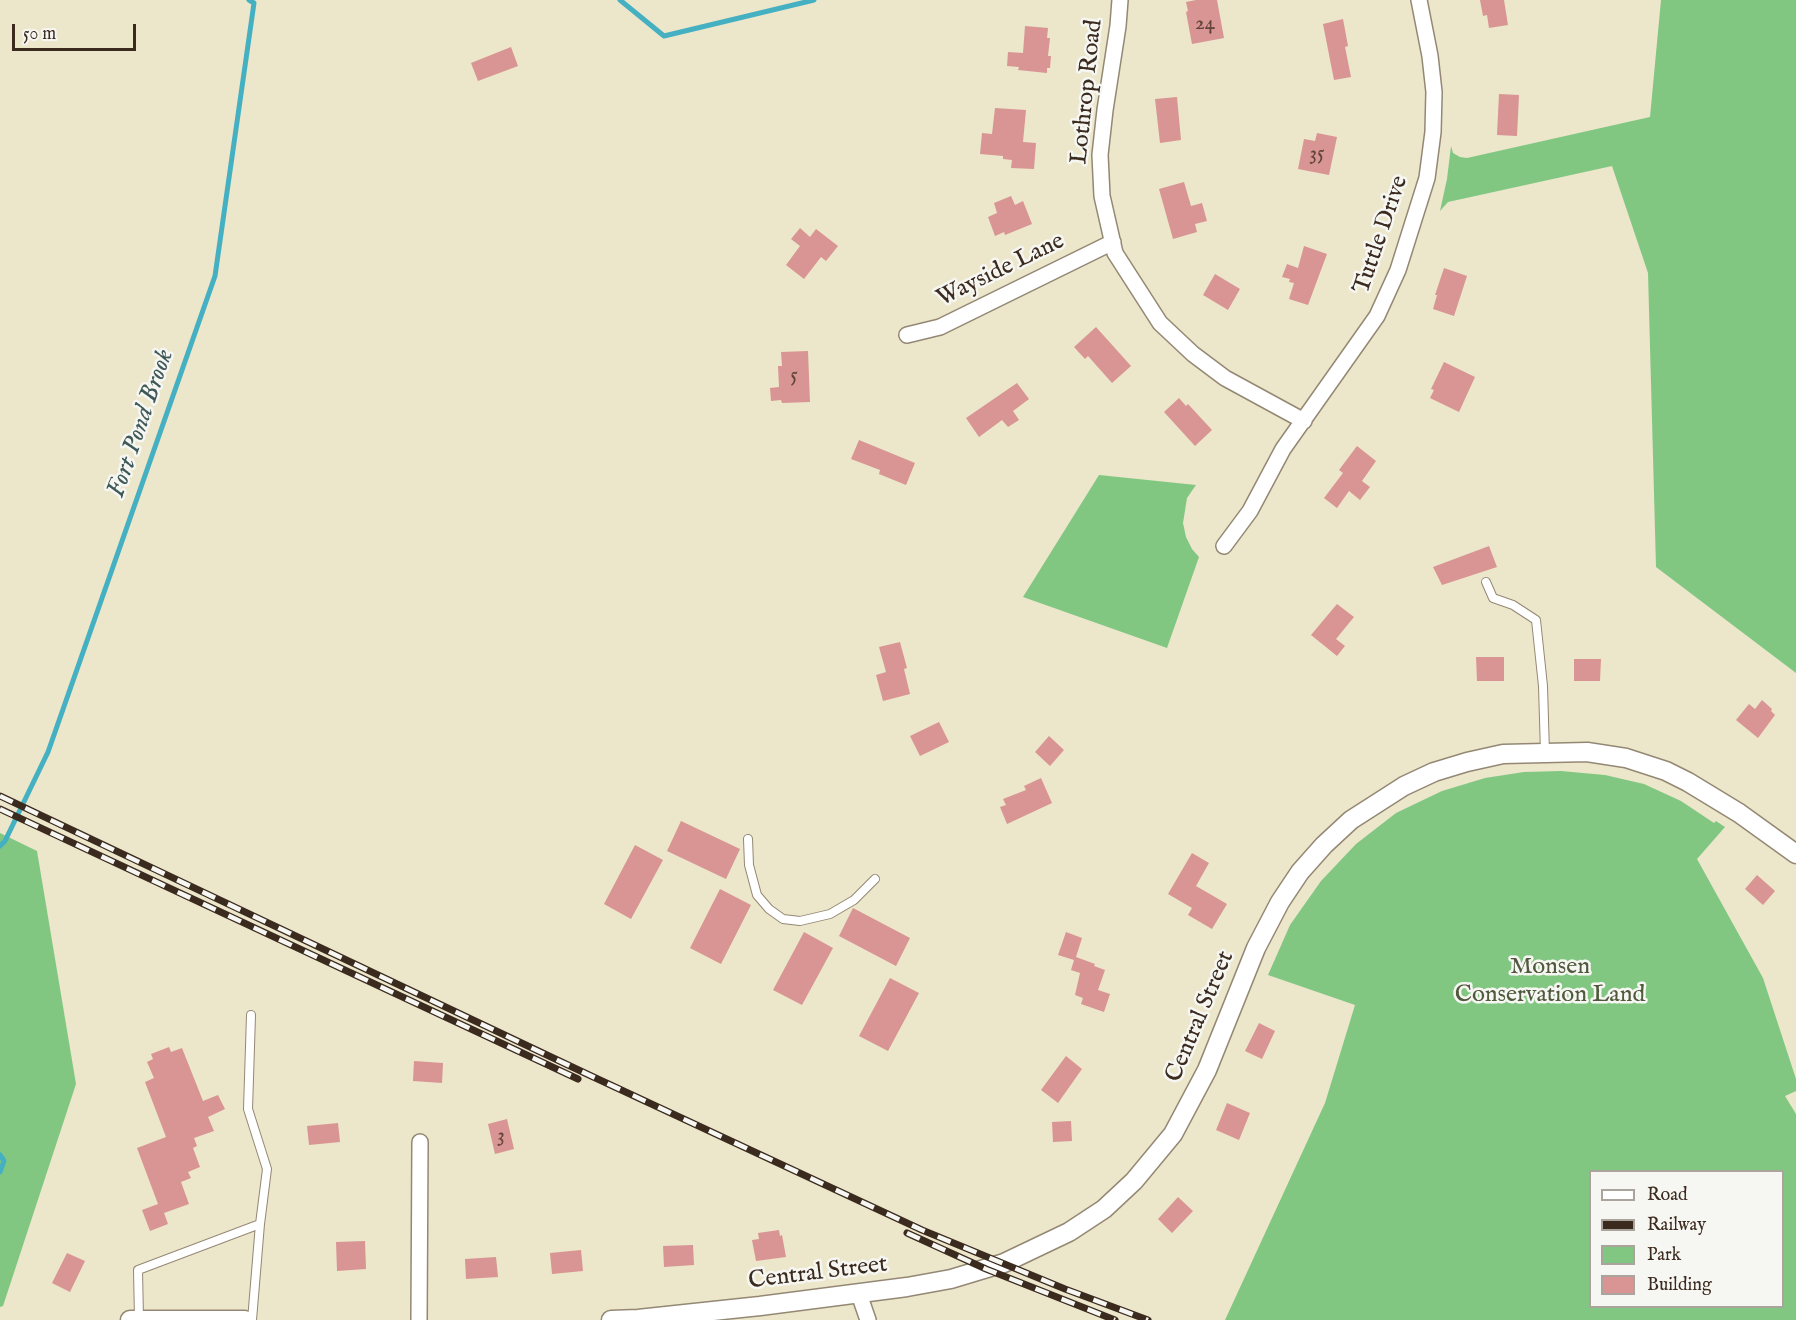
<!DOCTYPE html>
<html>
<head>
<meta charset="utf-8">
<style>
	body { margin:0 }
	#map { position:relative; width:1796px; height:1320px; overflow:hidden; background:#ece6cb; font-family:"IM FELL English",serif }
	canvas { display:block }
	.legend { position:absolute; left:1589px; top:1170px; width:195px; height:138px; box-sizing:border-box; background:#f6f6f2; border:2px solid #aba49d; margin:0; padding:8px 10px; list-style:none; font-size:18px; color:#3b2a1e }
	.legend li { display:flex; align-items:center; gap:12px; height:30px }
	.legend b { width:30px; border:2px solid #aba49d }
	.scale { position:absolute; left:12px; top:24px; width:124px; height:27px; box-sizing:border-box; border:3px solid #3b2a1e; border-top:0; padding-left:8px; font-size:18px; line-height:21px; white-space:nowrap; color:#3b2a1e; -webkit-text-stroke:4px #f6f6f2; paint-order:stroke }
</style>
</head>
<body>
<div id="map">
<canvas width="1796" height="1320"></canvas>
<ul class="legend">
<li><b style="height:8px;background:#fff"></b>Road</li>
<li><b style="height:8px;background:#3b2a1e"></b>Railway</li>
<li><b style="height:16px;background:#81c782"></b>Park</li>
<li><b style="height:16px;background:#d89593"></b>Building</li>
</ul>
<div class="scale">50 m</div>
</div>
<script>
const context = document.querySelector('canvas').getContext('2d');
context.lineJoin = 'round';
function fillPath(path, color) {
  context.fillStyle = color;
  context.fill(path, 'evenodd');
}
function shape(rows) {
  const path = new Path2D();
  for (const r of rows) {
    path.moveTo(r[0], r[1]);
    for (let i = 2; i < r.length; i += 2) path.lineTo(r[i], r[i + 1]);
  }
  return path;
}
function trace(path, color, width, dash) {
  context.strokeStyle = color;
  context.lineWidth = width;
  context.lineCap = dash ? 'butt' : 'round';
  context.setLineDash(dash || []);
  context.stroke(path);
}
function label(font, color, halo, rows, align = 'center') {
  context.font = font + ' "IM FELL English",serif';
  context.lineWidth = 5;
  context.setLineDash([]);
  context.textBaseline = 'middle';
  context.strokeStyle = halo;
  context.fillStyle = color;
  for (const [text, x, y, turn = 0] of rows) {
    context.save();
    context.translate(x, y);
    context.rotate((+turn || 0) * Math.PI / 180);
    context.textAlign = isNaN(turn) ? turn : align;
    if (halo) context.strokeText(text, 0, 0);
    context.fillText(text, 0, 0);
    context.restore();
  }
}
const green = shape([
	[1661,0,1796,0,1796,673,1656,567,1648,273,1612,166,1448,202,1440,211,1447,179,1451,146,1453,153,1460,157,1467,158,1650,117],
	[1099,475,1196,485,1187,498,1183,523,1186,537,1192,549,1199,557,1167,648,1023,597],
	[1561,771,1605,775,1644,784,1681,801,1714,823,1716,821,1725,827,1697,859,1763,978,1796,1079,1796,1091,1785,1096,1796,1114,1796,1320,1225,1320,1325,1103,1355,1005,1268,975,1290,925,1321,881,1356,844,1396,813,1442,791,1485,778,1524,772],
	[1590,1172,1782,1172,1782,1306,1590,1306],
	[0,833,37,851,76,1084,3,1306,0,1307]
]);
const stream = shape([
	[620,0,664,36,814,0],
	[0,846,5,841,48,752,215,276,254,3,249,0],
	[0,1155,4,1161,0,1172]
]);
const building = shape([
	[1196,0,1217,0,1224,38,1192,44,1186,12,1188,11,1186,2],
	[1480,0,1504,0,1508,25,1489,28,1487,15,1483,16],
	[1343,19,1348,46,1345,47,1351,77,1334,80,1323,24],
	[1025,26,1048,28,1047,38,1050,38,1048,56,1051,56,1050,68,1047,68,1047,73,1018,70,1019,67,1007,66,1008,52,1023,53],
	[511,47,518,66,478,81,471,63],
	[1499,94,1519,95,1517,136,1497,135],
	[1177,97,1181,140,1160,143,1155,99],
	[995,108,1026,110,1023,142,1036,143,1034,169,1011,168,1012,160,1003,159,1003,156,980,154,982,133,992,134],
	[1317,133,1337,137,1329,175,1298,169,1304,139,1315,141],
	[1184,182,1191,206,1202,203,1207,221,1195,224,1197,232,1173,239,1159,189],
	[1011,196,1015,205,1023,201,1032,224,1005,235,1004,232,995,236,988,217,997,213,994,203],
	[800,228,810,237,816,229,838,246,826,261,821,257,804,279,786,265,800,246,791,239],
	[1304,246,1327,254,1308,305,1289,299,1294,283,1289,282,1290,279,1282,277,1287,264,1298,268],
	[1444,268,1467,276,1454,316,1433,309,1437,295,1435,295],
	[1215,274,1240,289,1228,310,1203,295],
	[1096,327,1131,366,1112,383,1088,356,1085,359,1074,347],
	[808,351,810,402,782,403,781,400,771,401,770,388,779,387,778,366,782,366,781,352],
	[1444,362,1475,377,1459,412,1430,398,1434,390,1431,389],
	[1017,383,1029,399,1013,411,1019,420,1008,427,1002,420,979,437,966,418],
	[1179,398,1186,406,1188,404,1212,430,1195,446,1164,412],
	[859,440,915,463,906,485,879,474,880,470,851,459],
	[1357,446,1376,461,1362,481,1370,487,1360,500,1349,491,1337,508,1324,498,1343,473,1339,470],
	[1489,546,1497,567,1442,585,1433,567],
	[1337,604,1354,617,1336,639,1345,646,1337,656,1311,635],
	[900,642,907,668,904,669,910,694,883,701,876,675,886,672,879,647],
	[1476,657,1504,657,1504,681,1477,681],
	[1574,659,1601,659,1600,681,1574,681],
	[1762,700,1772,709,1771,711,1775,715,1758,738,1736,720,1749,704,1755,709],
	[939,722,949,742,920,756,910,736],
	[1049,736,1064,750,1050,766,1035,752],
	[1041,778,1052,803,1007,824,1000,807,1006,805,1003,799,1026,790,1024,786],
	[681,821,740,849,726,879,667,851],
	[635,845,663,860,631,919,604,904],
	[1192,853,1209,863,1196,886,1227,904,1212,929,1188,915,1192,908,1168,894],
	[1757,875,1775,891,1763,905,1745,889],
	[720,889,751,905,721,964,690,948],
	[853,908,910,938,896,966,839,936],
	[804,932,833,948,802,1005,773,990],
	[1066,932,1082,938,1076,957,1095,964,1094,966,1105,970,1098,990,1110,994,1104,1012,1081,1004,1083,998,1075,995,1080,973,1071,970,1074,960,1058,955],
	[890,978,919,993,888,1051,859,1036],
	[1259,1023,1275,1031,1262,1059,1245,1051],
	[169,1047,171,1052,182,1048,203,1101,218,1095,225,1109,208,1117,214,1131,194,1138,197,1146,193,1148,200,1167,188,1172,191,1178,181,1182,189,1204,164,1213,168,1224,150,1231,142,1210,158,1204,137,1148,166,1137,145,1082,154,1078,147,1062,153,1059,151,1054],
	[1066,1056,1082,1069,1058,1103,1041,1090],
	[414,1061,443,1063,442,1083,413,1081],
	[1227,1103,1250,1113,1239,1140,1216,1130],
	[507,1119,514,1149,495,1154,488,1124],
	[1071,1121,1072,1141,1053,1142,1052,1122],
	[338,1123,340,1142,309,1145,307,1126],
	[1178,1197,1193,1211,1172,1233,1158,1219],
	[779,1230,780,1236,782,1235,786,1257,756,1261,752,1240,759,1239,758,1233],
	[365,1241,366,1269,337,1271,336,1242],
	[693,1245,694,1265,664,1267,663,1246],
	[581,1250,583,1271,552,1274,550,1253],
	[67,1253,85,1261,70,1292,52,1283],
	[496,1257,498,1277,466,1279,465,1259]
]);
const service = shape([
	[1486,582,1493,598,1513,605,1536,620,1543,686,1545,753],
	[748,839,749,865,757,895,769,909,783,919,800,921,830,914,854,900,875,879],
	[139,1319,138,1270,260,1224,267,1169,248,1109,251,1015],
	[252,1320,260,1224]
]);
const minor = shape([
	[1120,0,1118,26,1105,110,1100,155,1102,196,1115,253,1160,323,1193,354,1225,378,1304,421],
	[907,335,940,327,1113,242],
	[1224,546,1250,511,1283,449,1377,316,1398,270,1427,178,1433,132,1434,92,1430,56,1419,0],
	[859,1294,868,1320],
	[419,1320,420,1142]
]);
const tertiary = shape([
	[130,1320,245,1320],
	[611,1320,638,1319,760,1306,907,1287,951,1279,1004,1263,1069,1232,1104,1209,1134,1181,1173,1134,1207,1070,1256,948,1280,902,1300,872,1324,845,1351,820,1404,786,1434,772,1467,762,1503,754,1587,752,1626,758,1666,771,1688,782,1739,813,1796,854]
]);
const rail = shape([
	[0,796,587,1074,922,1230,1065,1289,1148,1320],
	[0,809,578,1079],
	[907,1233,986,1269,1115,1320]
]);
const numberNames = [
	["24",1205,25],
	["35",1317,155],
	["5",794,377],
	["3",501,1137]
];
const streetNames = [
	["Lothrop Road",1088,92,-84],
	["Tuttle Drive",1382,235,-71],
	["Wayside Lane",1001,271,-26],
	["Central Street",1201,1017,-67],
	["Central Street",818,1274,-7]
];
const parkNames = [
	["Monsen",1550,968],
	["Conservation Land",1550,996]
];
const waterNames = [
	["Fort Pond Brook",142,424,-71]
];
fillPath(green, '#81c782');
trace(stream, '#44b0c2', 5);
fillPath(building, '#d89593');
trace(service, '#948874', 10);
trace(minor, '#948874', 18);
trace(tertiary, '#948874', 21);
trace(service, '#fff', 8);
trace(minor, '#fff', 15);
trace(tertiary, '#fff', 18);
trace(rail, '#3b2a1e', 7);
trace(rail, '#f6f6f2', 4.5, [14]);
label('21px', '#62453b', null, numberNames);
label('24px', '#3b2a1e', '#f6f6f2', streetNames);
label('24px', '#50593c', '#f6f6f2', parkNames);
label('italic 26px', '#3e5957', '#f6f6f2', waterNames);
</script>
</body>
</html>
